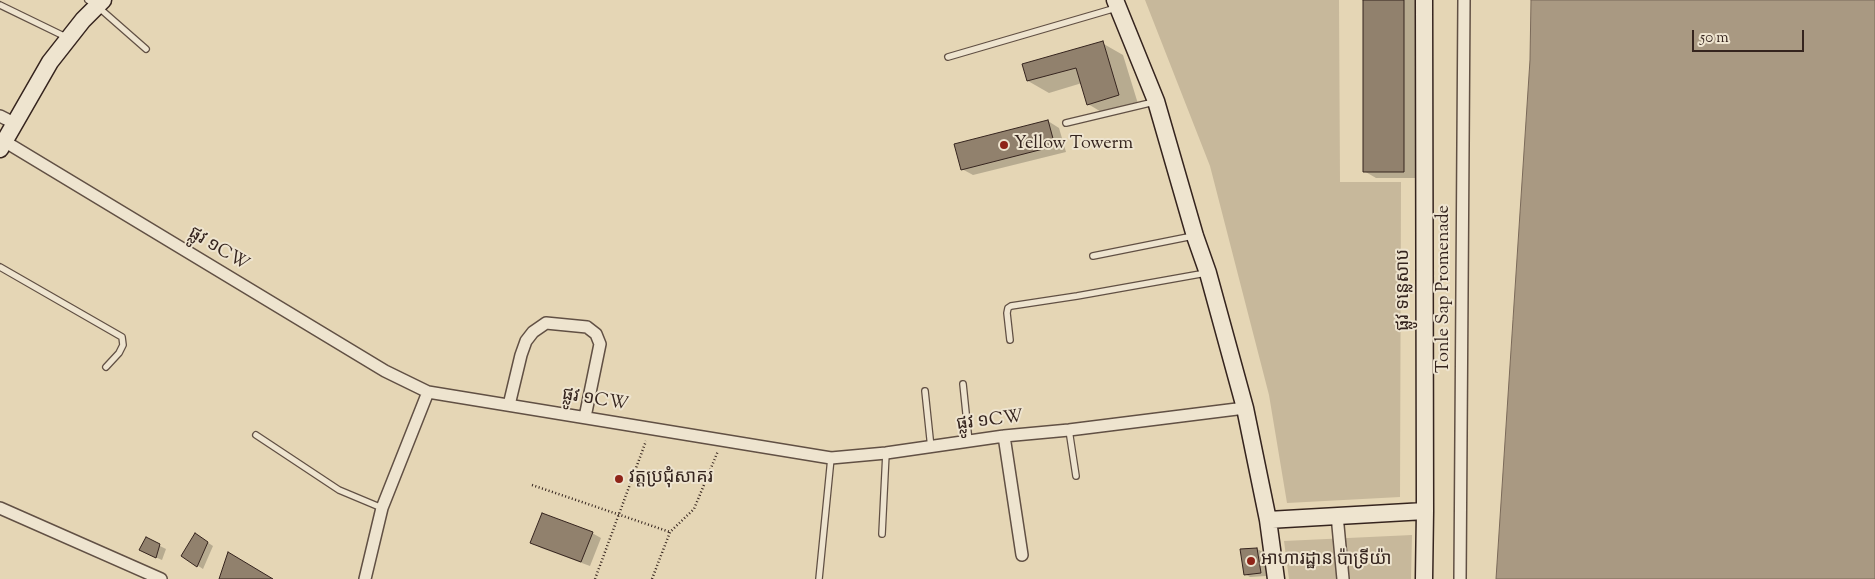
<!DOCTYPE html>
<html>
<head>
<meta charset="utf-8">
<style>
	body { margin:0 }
	#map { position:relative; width:1875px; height:579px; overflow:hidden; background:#e5d6b5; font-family:"Sorts Mill Goudy",serif }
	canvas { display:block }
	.scale { position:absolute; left:1692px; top:30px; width:112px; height:22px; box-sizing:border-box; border:2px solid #35241e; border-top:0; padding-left:6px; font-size:15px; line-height:18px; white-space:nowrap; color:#35241e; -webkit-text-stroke:4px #eee4cf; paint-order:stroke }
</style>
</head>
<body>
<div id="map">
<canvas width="1875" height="579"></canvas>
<div class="scale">50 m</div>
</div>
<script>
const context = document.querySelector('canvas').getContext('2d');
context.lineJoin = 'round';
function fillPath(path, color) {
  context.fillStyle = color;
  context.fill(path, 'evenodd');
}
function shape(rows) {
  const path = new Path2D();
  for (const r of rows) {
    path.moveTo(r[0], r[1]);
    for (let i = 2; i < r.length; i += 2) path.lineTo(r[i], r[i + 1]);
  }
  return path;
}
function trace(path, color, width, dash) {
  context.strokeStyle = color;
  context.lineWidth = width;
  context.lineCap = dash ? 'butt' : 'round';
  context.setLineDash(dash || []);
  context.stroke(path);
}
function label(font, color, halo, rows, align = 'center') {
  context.font = font + ' "Sorts Mill Goudy","Noto Sans Khmer",serif';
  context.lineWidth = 4;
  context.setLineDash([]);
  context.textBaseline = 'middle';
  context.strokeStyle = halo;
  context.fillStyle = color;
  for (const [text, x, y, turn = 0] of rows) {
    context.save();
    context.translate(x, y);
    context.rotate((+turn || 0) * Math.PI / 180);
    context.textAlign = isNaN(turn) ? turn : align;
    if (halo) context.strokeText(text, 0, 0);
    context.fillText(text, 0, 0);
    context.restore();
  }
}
const green = shape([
	[1145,0,1339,0,1340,182,1401,182,1400,497,1287,503,1269,395,1210,166],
	[1412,535,1411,579,1289,579,1284,541]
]);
const water = shape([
	[1531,0,1875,0,1875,579,1496,579,1530,60,1531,0]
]);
const shadow = shape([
	[1365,0,1415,0,1415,178,1376,178,1364,171],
	[1102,43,1123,55,1139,107,1108,116,1088,104,1082,83,1049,93,1028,81],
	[1048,121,1059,128,1066,152,973,175,962,169],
	[592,533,601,538,590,566,541,548,532,543],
	[201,538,213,546,203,569,183,556],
	[146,539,166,549,162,560,146,553],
	[1257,549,1263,552,1266,576,1250,577,1245,574,1242,550]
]);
const building = shape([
	[1363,0,1404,0,1404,172,1363,172,1363,0],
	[1103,41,1119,95,1087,105,1076,68,1027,81,1022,64,1103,41],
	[1048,120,1055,146,961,170,954,144,1048,120],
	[542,513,593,532,581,562,530,543,542,513],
	[195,533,208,542,197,567,181,556,195,533],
	[146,537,160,544,156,558,139,550,146,537],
	[1257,548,1261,573,1244,575,1240,549,1257,548],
	[228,552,273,579,219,579,228,552]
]);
const path = shape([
	[532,485,670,532],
	[595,579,646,441],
	[652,579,670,532,694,509,718,451]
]);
const lane = shape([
	[88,0,97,6,146,49],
	[0,5,68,38],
	[948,57,1116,8],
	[1066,123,1154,102],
	[1093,256,1193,236],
	[0,267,122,337,123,345,119,353,106,367],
	[1010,340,1007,313,1008,308,1011,306,1077,296,1206,273],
	[963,384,969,442],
	[925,391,931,448],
	[1069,430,1076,476],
	[256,435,339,490,382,508],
	[882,534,886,453],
	[819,579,831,458]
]);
const street = shape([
	[0,116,14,123],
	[4,141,385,371,428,392,831,458,886,453,1004,436,1069,430,1245,408],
	[509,405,521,355,526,341,533,332,546,323,587,327,596,334,600,344,585,417],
	[1004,436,1022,555],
	[0,508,161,579],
	[1337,515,1343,579],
	[365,579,382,508,428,392],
	[1460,579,1464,0]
]);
const secondary = shape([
	[1115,0,1156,101,1195,236,1208,273,1245,408,1268,520,1276,579],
	[0,149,50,62,83,20,103,0],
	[1268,520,1425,511],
	[1424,579,1425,511,1424,0]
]);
const markers = [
	[1004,145,5,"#8f2418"],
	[619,479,5,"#8f2418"],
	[1251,561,5,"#8f2418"]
];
const poiNames = [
	["Yellow Towerm",1014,145],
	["វត្តប្រជុំសាគរ",629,479],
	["អាហារដ្ឋាន ប៉ាទ្រីយ៉ា",1261,561]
];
const streetNames = [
	["ផ្លូវ ១CW",218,250,31],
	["Tonle Sap Promenade",1445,289,-90],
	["ផ្លូវ ទន្លេសាប",1405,290,-90],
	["ផ្លូវ ១CW",595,401,9],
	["ផ្លូវ ១CW",990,422,-7]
];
fillPath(green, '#c7b89b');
fillPath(water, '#a99982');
trace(water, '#7b6a5a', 1);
fillPath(shadow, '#0003');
fillPath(building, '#91816d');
trace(building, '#35241e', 1);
trace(lane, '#615044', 8);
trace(street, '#615044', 14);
trace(secondary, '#35241e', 19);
trace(path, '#35241e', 2.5, [1, 2.5]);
trace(lane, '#eee4cf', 5.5);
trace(street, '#eee4cf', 11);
trace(secondary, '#eee4cf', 16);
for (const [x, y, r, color] of markers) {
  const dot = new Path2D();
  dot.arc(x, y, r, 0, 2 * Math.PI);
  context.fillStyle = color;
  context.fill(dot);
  trace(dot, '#eee4cf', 2);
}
label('18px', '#35241e', '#eee4cf', poiNames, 'left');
label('18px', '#35241e', '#eee4cf', streetNames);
</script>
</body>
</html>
